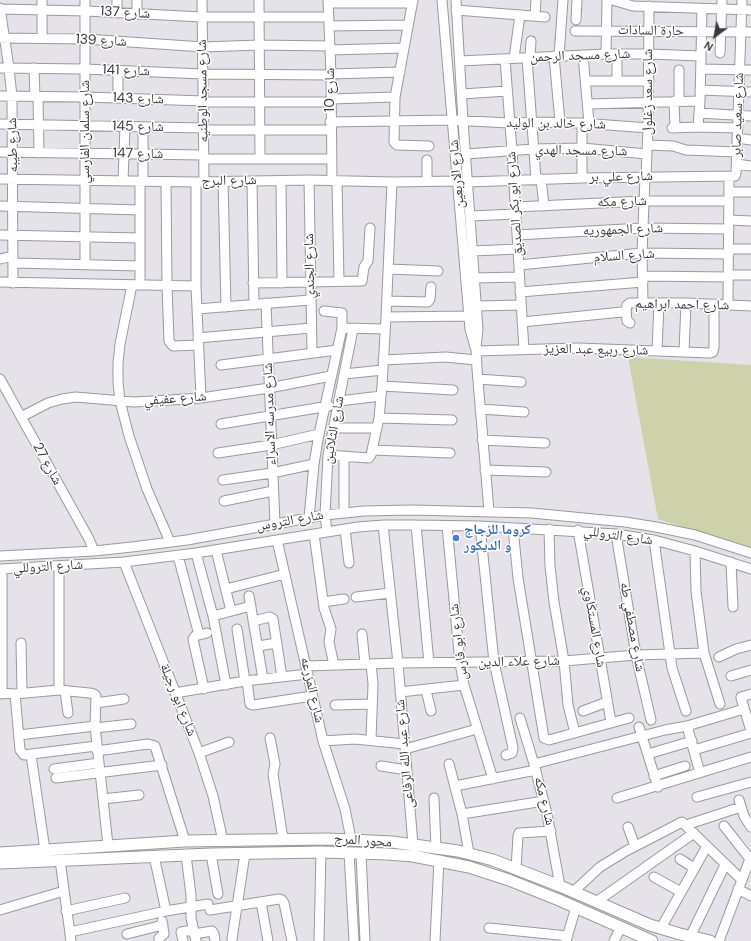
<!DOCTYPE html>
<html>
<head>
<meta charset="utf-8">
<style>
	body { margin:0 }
	#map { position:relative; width:751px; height:941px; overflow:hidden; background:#e5e2e9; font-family:"DM Sans",sans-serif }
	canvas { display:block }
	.north { position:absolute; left:695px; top:16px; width:40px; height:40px; -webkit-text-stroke:3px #fff; paint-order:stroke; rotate:212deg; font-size:11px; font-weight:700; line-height:16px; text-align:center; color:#3b3a3c }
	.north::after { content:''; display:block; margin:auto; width:14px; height:18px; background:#3b3a3c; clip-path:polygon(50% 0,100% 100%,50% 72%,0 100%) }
</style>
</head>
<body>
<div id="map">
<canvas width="751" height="941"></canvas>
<div class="north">N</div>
</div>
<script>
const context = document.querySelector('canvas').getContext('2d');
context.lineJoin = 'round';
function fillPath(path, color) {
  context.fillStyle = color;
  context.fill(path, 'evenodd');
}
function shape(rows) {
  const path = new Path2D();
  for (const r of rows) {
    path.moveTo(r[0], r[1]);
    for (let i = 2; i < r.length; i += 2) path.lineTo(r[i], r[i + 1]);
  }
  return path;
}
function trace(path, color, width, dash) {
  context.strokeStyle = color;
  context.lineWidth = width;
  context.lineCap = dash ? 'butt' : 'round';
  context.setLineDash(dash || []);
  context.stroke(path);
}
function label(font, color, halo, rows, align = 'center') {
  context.font = font + ' "DM Sans","Noto Naskh Arabic",sans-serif';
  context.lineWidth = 3;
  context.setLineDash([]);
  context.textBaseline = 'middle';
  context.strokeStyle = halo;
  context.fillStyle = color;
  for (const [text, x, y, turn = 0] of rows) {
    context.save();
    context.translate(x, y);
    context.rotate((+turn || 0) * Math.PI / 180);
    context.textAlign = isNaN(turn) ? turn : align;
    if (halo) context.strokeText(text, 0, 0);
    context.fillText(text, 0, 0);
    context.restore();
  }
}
const green = shape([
	[628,357,751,365,751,549,658,519]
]);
const minor = shape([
	[202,0,204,182],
	[259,0,260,159],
	[328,0,331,74,332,181],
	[413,0,395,97,394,142,397,145,429,146],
	[442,0,470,329,475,347],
	[456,0,463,121,478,329,476,348,477,369,489,511],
	[612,0,633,6,751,10],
	[328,3,412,3],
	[0,8,9,68,12,97,13,283],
	[0,9,86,11,202,17,329,17],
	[456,10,545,17],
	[117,13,117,0],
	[137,14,137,0],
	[535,16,536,0],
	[576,20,577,0],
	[329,26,408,25],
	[575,31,751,32],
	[0,38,86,39,203,47,259,45,330,46],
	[42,38,42,0],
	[330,50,404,48],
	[720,53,722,0],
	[606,54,607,0],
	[583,55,589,123],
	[554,56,560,122],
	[559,56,563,0],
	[530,57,531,41],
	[514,58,520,15],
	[527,58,536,179],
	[505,59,512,151,524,350],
	[460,61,606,54,649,54,701,56],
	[0,68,85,69,203,74,331,75],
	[34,68,35,97],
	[701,69,751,70],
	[331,74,400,72],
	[617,80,617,54],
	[586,81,649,81],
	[700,90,751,92],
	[462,94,507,91],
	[0,96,85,97,204,101],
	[38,97,39,153],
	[118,98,118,71],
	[331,99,395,97],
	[674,101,675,128],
	[679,101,679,70],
	[204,102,331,102],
	[588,104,700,101],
	[699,113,751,116],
	[330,122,452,120,509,123,532,122,582,123,648,128],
	[582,123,582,178],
	[0,124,204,128],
	[698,127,700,101,702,9],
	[672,128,698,127,738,128],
	[204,130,330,130],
	[737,138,751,140],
	[648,145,673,146,686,150,737,152],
	[0,152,204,155],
	[466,154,534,149,582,148,647,154],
	[204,159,331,159],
	[427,160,427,181],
	[737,164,751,166],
	[646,177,648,128,649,6],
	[0,179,196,182,309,180,392,182,458,181],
	[541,179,544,206],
	[309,180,312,352],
	[123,181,125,127],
	[223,181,226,307],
	[252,181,254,305],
	[281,181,282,283],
	[337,181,339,281],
	[143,182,143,127],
	[166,182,167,285,169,341,173,346,198,345],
	[196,182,196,286,201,398],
	[468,182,582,178,735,176,736,173,742,0],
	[729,192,751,192],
	[0,206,140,210],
	[515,207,644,201,729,201],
	[470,216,516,214],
	[729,220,751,221],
	[0,235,140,238],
	[517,235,643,228,729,229],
	[729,249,751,249],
	[473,251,518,249],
	[0,259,13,256],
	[13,263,140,266],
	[85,264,85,0],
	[519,265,642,253,729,254],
	[388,269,438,271],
	[728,275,751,275],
	[643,276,728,277],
	[475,278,519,277],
	[0,282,196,286],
	[253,283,362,281,364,267,368,261,370,228],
	[132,285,120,344,118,363,118,382,120,401,129,436,147,489,170,542],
	[140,285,140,181],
	[520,292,643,282],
	[387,301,428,302,430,299,431,287],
	[266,303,275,524],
	[643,303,642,253,645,177],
	[728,305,729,177],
	[477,306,521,305],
	[197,309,310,300],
	[626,309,627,321,630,323],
	[324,311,342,313,342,328,385,329],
	[386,317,469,316],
	[522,322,622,312,626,311,627,305,630,303,686,303,751,306],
	[198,338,311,328],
	[476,351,578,348,710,353,713,352,714,348,714,304],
	[657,351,659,303],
	[684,352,686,303],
	[383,360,446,357,476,360],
	[221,365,337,350],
	[344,374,383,370],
	[0,379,89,539,94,551],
	[478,379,521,382],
	[382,386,453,390],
	[339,401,381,396],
	[480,409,524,412],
	[21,417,48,403,62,399,76,397,134,402,170,400,201,398,269,388,331,376],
	[379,418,452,420],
	[221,424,329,406],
	[333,428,377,428],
	[482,440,545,443],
	[372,450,450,453],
	[218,453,271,445,319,434],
	[328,455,369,458,371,455,379,418,382,386,386,317,392,182],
	[485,470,546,472],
	[223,480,272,473,314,464],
	[224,501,273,491],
	[344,512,344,457],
	[309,518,314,464,319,434,342,328],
	[383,525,398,663,413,845],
	[416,525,429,663],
	[447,526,460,663,464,685,493,779],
	[480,526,494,662,513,748,512,753,506,755],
	[513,528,518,578,544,738,549,740,629,718],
	[345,529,349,563],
	[549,529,550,566,554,602,564,661,568,705,575,733],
	[578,530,611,722],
	[327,532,325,515,328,455,353,329],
	[314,534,324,608,331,629,329,642,334,665],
	[616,534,636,655,651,720],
	[277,540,323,741,345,809,351,839],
	[654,540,672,668,686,711],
	[216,550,231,611],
	[695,551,696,591,704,653,720,704],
	[196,553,213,616,226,685],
	[0,556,94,551,132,547,187,540,325,515,364,511,412,510,532,513,625,522,656,527,695,535,751,553],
	[178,556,199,635],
	[124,562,199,753,213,796,223,841],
	[731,562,733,607],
	[0,569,124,562,196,553,358,527,383,525,416,525,480,526,616,534,654,540,695,551,751,569],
	[226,589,285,574],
	[249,596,263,679],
	[356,597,390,593],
	[323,602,344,599],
	[213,616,251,606],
	[253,621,270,617,273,619,282,677],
	[237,629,245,681],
	[362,634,365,664],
	[21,643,22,693],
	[258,646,277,643],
	[719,657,736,649,751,645],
	[306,666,398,663,564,661,636,655,704,653],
	[731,676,751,670],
	[247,681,250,704,253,705,312,696],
	[204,689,193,639,195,636,207,633],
	[59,690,59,566],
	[426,690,431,711],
	[65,691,68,713],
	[400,692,464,685],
	[0,693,15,694,59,690,89,693,94,694,96,696,95,726,108,845],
	[175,693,245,681,308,674],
	[2,694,2,569],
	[15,694,20,750,24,755,96,746],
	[751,694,741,697,741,698,751,731],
	[96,703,124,699],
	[335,705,372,704],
	[583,711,607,702],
	[520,718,534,764,547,814,560,886],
	[687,726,700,773],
	[639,727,658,787],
	[95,728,131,724],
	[19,735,95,726],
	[270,738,275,764,273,774,283,839],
	[371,740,373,684,371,664],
	[323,741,355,739,405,744],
	[405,749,477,729],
	[694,750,751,733],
	[97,751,148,744,155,746,185,841],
	[199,753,229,742],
	[648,754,692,741],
	[31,755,45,850],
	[449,764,462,814,469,853],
	[534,764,665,730,687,726,744,709],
	[381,766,407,770],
	[54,769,99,763],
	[654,776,685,766],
	[56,778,162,765],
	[455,786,536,770],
	[697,797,751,782],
	[434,798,436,848],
	[617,798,751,757],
	[103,799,139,795],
	[739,800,744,816,751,827],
	[462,814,544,801],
	[686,825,741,807],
	[724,826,750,859],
	[628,827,635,846],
	[349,853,354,941],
	[361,853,365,941],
	[211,854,218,894],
	[186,855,191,895,191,918,196,941],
	[154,856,166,911],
	[680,859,694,868],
	[60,860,71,941],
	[516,869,518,836,519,833,551,831],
	[654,877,681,892],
	[738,889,751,896],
	[573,892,600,867,626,851,682,822,742,880],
	[261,902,268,941],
	[596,902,694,833],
	[0,910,64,891],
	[210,910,279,899,282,900,284,903,292,941],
	[66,911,125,898],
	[489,928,568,936],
	[661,928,707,846],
	[70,932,166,911,208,904],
	[127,934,163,925],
	[194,934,212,931,214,934,215,941],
	[690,937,725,865],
	[232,939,245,854],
	[159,941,159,938,164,934,162,921],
	[183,941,181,932,193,930],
	[319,941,321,852],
	[435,941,439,860],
	[566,941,576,907],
	[614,941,621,927],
	[719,941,751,856]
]);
const major = shape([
	[0,853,185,841,328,839,392,842,458,851,493,860,560,886,650,925,680,934,710,941],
	[0,863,211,854,321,852,387,854,413,856,469,867,509,880,559,900,652,941]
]);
const markers = [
	[456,538,4,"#3f7fe0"]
];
const streetNames = [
	["شارع 137",125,13,3],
	["حارة السادات",651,31,1],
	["شارع 139",101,41,3],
	["شارع مسجد الرحمن",580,56,-2],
	["شارع 141",126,71,2],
	["شارع 10",330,90,-90],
	["شارع مسجد الوطنيه",203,91,-91],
	["شارع سعد زغلول",648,92,-90],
	["شارع 143",138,99,2],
	["شارع سعيد صابر",738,115,-88],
	["شارع خالد بن الوليد",556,124,1],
	["شارع 145",138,127,1],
	["شارع سلمان الفارسي",85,132,-90],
	["شارع طيبه",13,145,-91],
	["شارع مسجد الهدي",581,151,1],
	["شارع 147",138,154,1],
	["شارع الاربعين",457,174,-95],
	["شارع علي بر",621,177,-1],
	["شارع البرج",229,181,-1],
	["شارع مكه",622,202,-2],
	["شارع ابو بكر الصديق",515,204,-94],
	["شارع الجمهوريه",623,230,-2],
	["شارع السلام",624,256,-4],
	["شارع الجندي",310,266,-91],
	["شارع احمد ابراهيم",682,305,1],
	["شارع ربيع عبد العزيز",596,350,1],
	["شارع عفيفي",175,399,-4],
	["شارع مدرسه الاسراء",270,414,-92],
	["شارع الثلاثين",334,430,-80],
	["شارع 27",47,464,61],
	["شارع التروس",290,521,-10],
	["شارع التروللي",618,536,8],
	["شارع التروللي",48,567,-3],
	["شارع المستكاوي",594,627,80],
	["شارع مصطفي طه",632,627,80],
	["شارع ابو فارس",459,642,-97],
	["شارع علاء الدين",519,662,-1],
	["شارع المزرعه",312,690,77],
	["شارع ابو رجيلة",178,700,68],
	["شارع عبد الله الرفاعى",405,754,-95],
	["شارع مكه",544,801,76],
	["محور المرج",363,841,4]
];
const shopNames = [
	["كروما للزجاج",464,530],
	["و الديكور",464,546]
];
fillPath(green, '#ced2aa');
trace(minor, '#9b999f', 11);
trace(major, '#9b999f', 13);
trace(minor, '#fff', 9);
trace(major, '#fff', 11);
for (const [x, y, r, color] of markers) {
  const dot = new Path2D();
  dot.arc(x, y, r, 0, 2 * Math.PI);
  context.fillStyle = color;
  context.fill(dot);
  trace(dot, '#fff', 1.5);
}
label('14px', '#3b3a3c', '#fff', streetNames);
label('bold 14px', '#366cbe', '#fff', shopNames, 'left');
</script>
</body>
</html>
